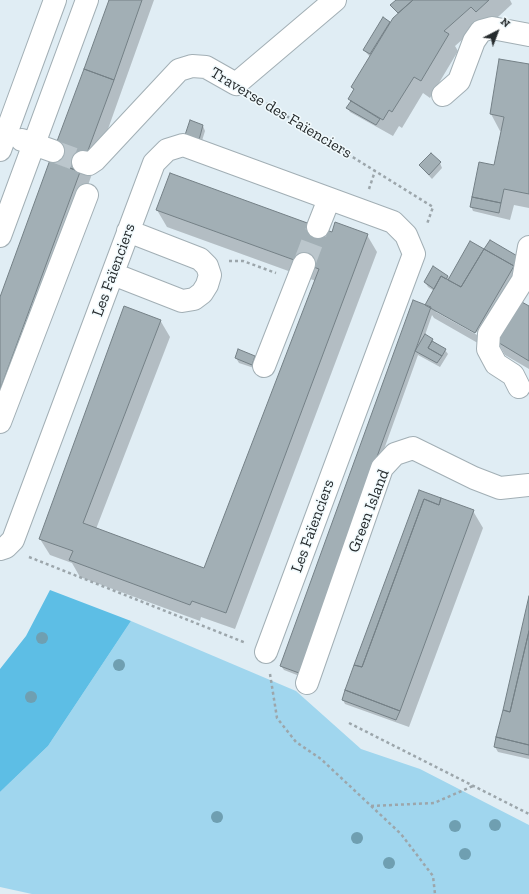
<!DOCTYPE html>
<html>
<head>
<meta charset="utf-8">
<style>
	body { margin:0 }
	#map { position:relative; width:529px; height:894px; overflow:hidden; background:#e0edf4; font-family:"Zilla Slab",serif }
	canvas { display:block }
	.north { position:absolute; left:477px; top:12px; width:40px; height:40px; -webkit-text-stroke:3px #f1fafd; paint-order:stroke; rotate:42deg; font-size:11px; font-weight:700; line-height:16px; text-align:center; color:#262b2d }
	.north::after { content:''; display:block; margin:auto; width:14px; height:18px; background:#262b2d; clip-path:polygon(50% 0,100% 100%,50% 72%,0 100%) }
</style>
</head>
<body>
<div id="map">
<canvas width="529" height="894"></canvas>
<div class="north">N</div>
</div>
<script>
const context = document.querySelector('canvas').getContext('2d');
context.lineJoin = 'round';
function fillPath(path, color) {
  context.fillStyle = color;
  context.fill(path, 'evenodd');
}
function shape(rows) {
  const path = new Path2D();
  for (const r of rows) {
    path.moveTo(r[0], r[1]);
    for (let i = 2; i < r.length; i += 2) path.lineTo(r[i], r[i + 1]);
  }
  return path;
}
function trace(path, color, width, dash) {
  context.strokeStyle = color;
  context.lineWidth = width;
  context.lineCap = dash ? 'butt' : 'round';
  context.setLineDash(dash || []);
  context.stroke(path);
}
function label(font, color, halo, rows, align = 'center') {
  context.font = font + ' "Zilla Slab",serif';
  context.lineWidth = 3;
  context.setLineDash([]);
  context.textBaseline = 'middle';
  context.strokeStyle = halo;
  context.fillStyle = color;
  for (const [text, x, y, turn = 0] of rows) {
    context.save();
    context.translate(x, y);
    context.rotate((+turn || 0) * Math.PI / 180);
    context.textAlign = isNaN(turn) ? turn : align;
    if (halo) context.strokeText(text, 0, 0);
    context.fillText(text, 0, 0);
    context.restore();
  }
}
const green = shape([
	[131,621,296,691,361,749,420,769,529,825,529,894,32,894,0,887,0,792,48,746]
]);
const forest = shape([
	[50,590,131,621,48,746,0,792,0,669,26,636]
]);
const shadow = shape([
	[110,0,154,0,0,432,0,300],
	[398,0,510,0,512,4,486,28,481,23,455,46,458,51,430,98,423,93,402,128,399,126,393,136,350,112,348,108,351,102,349,99,354,91,352,87,370,57,364,50,398,14,392,5],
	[500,60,529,65,529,208,514,205,510,220,473,211,471,206,495,167,502,131,500,131,491,114],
	[203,126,205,131,201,144,189,140],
	[440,163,442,168,432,179,420,166],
	[157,210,333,233,367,235,377,252,235,629,201,617,200,621,80,577,72,563,50,555,40,539,160,320,170,337,96,529,205,569,316,281,167,227],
	[485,250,521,262,483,346,434,318,432,315,425,335,445,350,448,354,440,367,418,355,302,677,284,670,281,666,434,291,428,287,425,282,448,276,449,279],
	[436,310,480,334,479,336,436,312],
	[529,307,529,369,505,355,497,341],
	[255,356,257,361,254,368,239,363,236,358],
	[473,511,483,528,409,727,345,704,343,700],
	[529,601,529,759,498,752,495,747]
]);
const building = shape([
	[109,0,142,0,114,80,84,69,109,0],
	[396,0,413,0,398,13,390,5,396,0],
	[413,0,489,0,476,12,471,7,444,31,449,34,421,81,414,77,392,112,389,110,383,120,348,99,354,89,351,87,393,18,413,0],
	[383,17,390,22,370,54,363,50,383,17],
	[499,59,529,64,529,194,504,189,501,203,472,197,479,162,494,165,504,117,490,114,499,59],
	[84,69,114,80,80,172,50,160,84,69],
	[351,101,380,119,376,125,346,108,351,101],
	[190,120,203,125,199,140,185,135,190,120],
	[431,153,441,162,429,175,419,165,431,153],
	[50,160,80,172,0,390,0,297,50,160],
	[170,173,332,232,335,222,368,234,226,613,192,601,190,605,69,560,73,551,39,539,124,306,161,320,83,523,204,568,319,269,156,210,170,173],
	[472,197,501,203,499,213,470,207,472,197],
	[490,240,519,257,514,266,484,249,490,240],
	[470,241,484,249,461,287,448,280,470,241],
	[484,249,514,266,475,333,425,305,441,276,461,287,484,249],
	[433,266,448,276,446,279,441,276,434,289,424,282,433,266],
	[413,300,431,307,299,673,280,666,413,300],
	[520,301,529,306,529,361,496,341,520,301],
	[425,334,433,339,428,348,442,356,437,363,415,351,425,334],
	[432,341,446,349,442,356,428,348,432,341],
	[238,349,255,356,252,365,235,358,238,349],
	[419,490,441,498,439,505,424,499,362,667,354,665,419,490],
	[441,498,474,510,400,711,345,690,354,665,362,667,424,499,439,505,441,498],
	[529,596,529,631,510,712,503,710,529,596],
	[529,631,529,745,496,737,503,710,510,712,529,631],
	[345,690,400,711,396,720,342,700,345,690],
	[496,737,529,745,529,755,494,747,496,737]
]);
const minorTunnel = shape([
	[53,151,83,162],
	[304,264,318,227]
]);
const path = shape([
	[256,97,433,207,427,224],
	[369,189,375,171],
	[229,261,243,261,276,273],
	[29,557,246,643],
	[270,674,277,718,296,742,321,759,401,834,433,876,435,894],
	[349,723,529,814],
	[371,806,434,803,473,786]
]);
const minor = shape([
	[443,95,459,81,474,41,481,31,492,28,529,35],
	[22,140,53,151],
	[0,150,55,0],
	[83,162,89,164,95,160,179,70,192,66,206,67,236,84,335,0],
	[318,227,329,199],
	[0,236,87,0],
	[113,274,182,301,194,299,202,293,207,285,210,275,207,266,200,259,128,231],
	[264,366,304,264],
	[519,387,513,375,496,364,488,349,489,334,523,280,529,247],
	[0,422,87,195],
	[0,549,6,547,13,540,154,163,167,150,183,145,393,222,406,235,414,254,266,652],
	[307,683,382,468,395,454,413,448,474,478,500,488,529,485]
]);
const trees = [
	[42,638],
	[119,665],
	[31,697],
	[217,817],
	[495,825],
	[455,826],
	[357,838],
	[465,854],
	[389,863]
];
const streetNames = [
	["Traverse des Faïenciers",281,113,31],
	["Les Faïenciers",114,270,-70],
	["Green Island",369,511,-69],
	["Les Faïenciers",313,526,-70]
];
fillPath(green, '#a0d6ee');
fillPath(forest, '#5dbee5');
fillPath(shadow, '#0003');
fillPath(building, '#a2afb5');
trace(building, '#748086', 1);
trace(minorTunnel, '#bbc6cc', 22, [22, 11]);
trace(minor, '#a2afb5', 24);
trace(path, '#9ca6ab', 2.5, [3, 3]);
trace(minor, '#fff', 22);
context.fillStyle = '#6f9fb1';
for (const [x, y] of trees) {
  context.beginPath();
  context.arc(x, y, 6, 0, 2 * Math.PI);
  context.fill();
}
label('16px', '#262b2d', '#f1fafd', streetNames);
</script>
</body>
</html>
